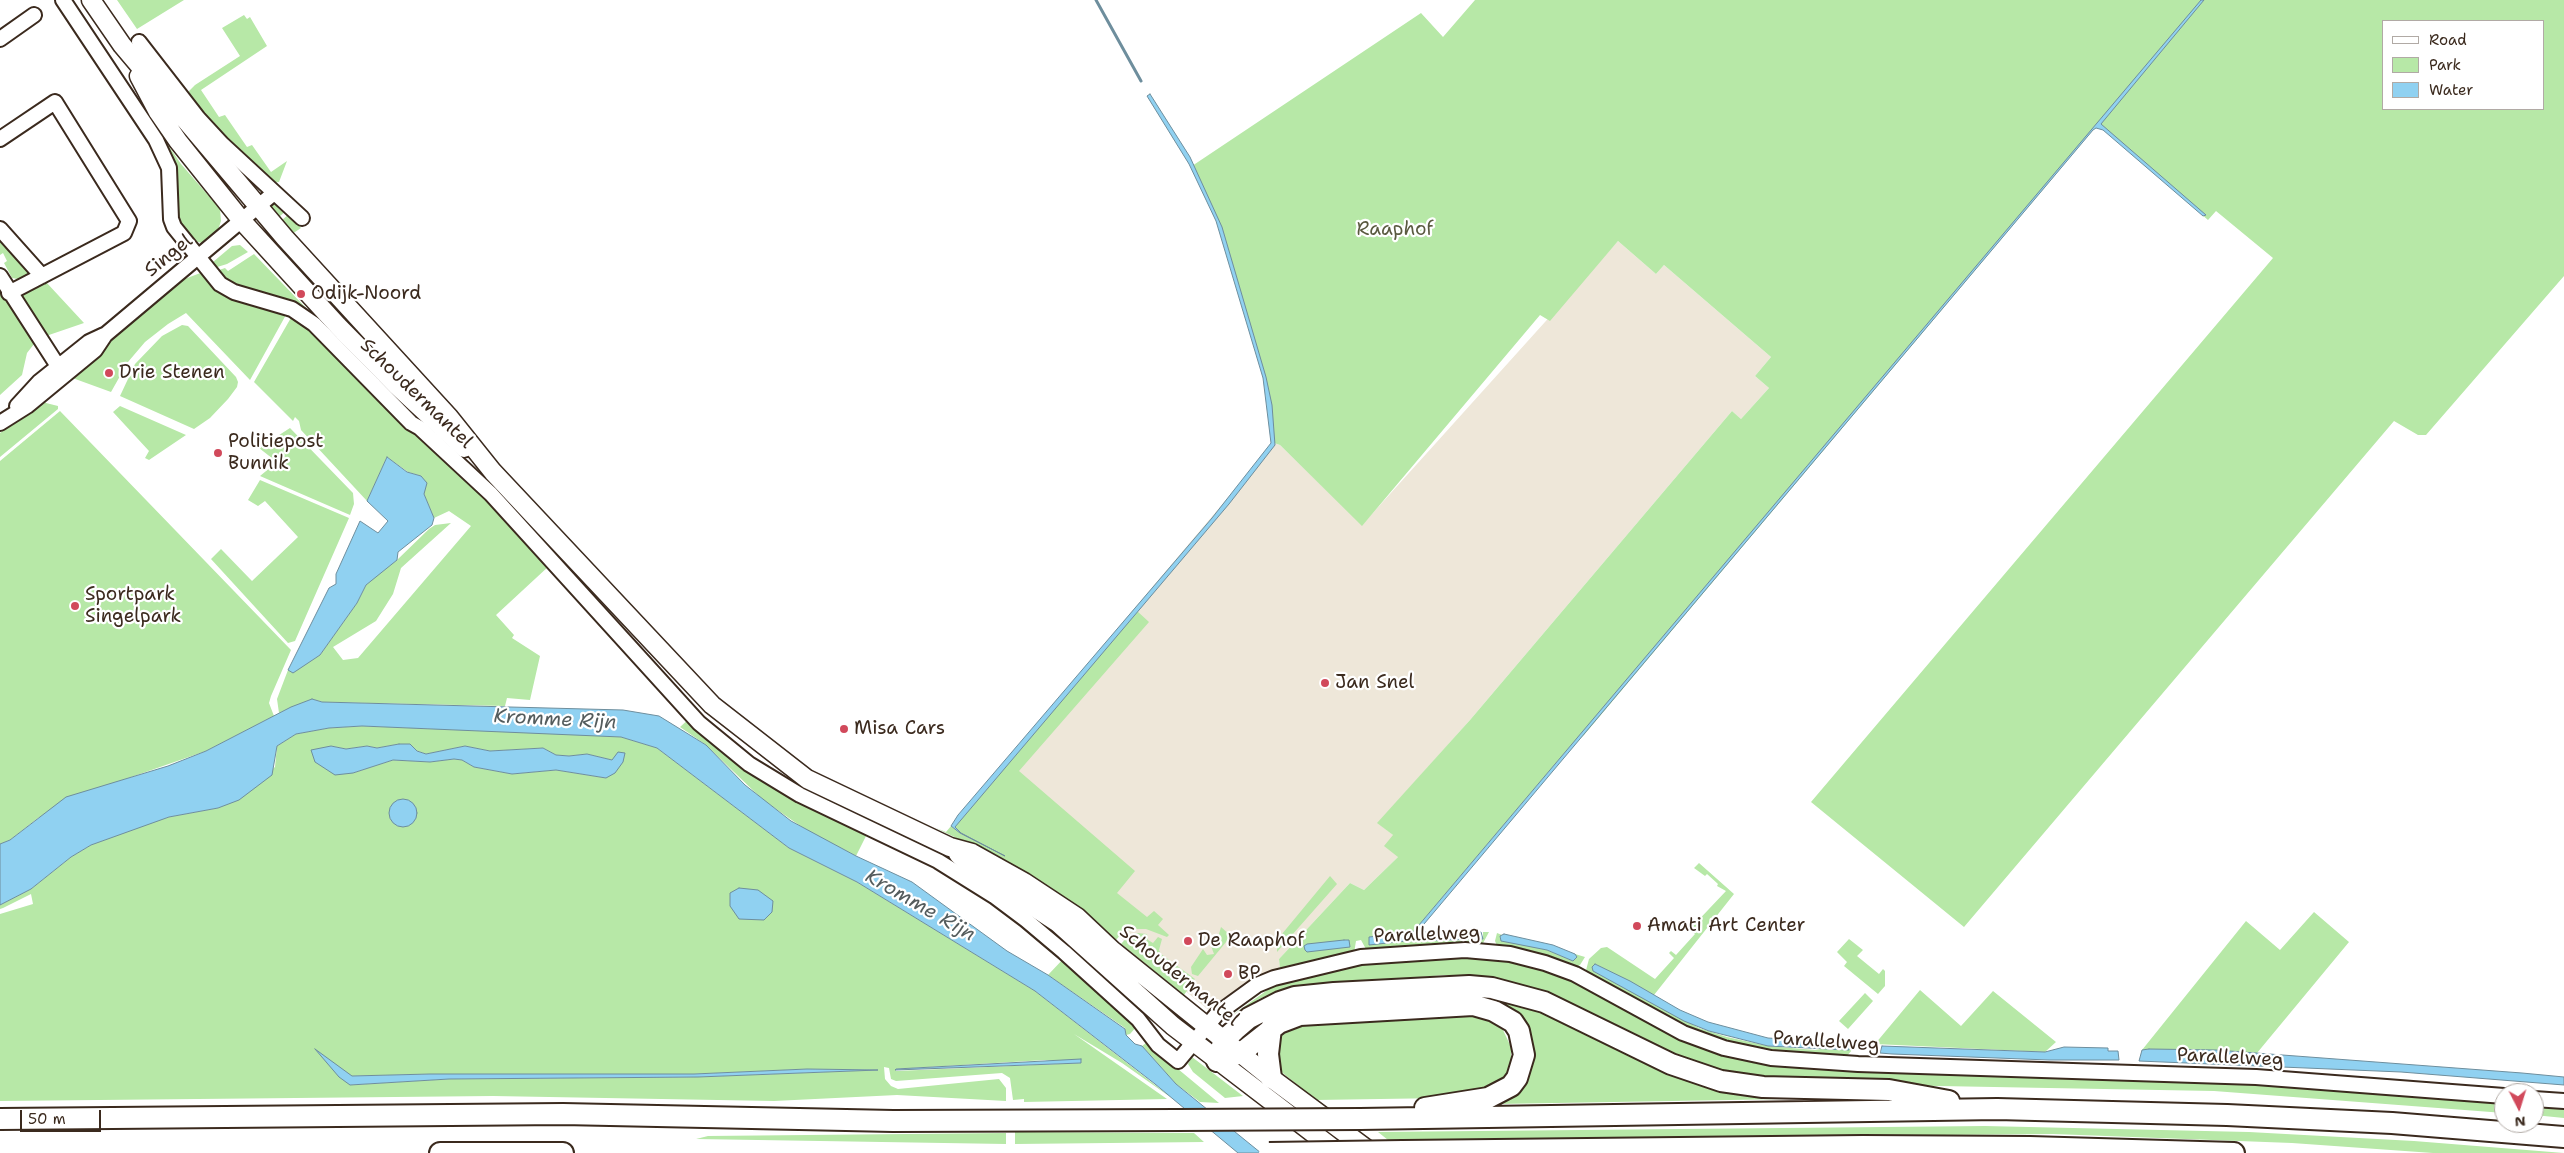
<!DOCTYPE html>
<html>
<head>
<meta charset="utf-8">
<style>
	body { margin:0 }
	#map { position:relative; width:2564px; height:1153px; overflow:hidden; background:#fff; font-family:"Shantell Sans",sans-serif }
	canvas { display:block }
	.legend { position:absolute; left:2382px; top:20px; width:162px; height:90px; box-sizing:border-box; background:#fff; border:1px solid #b1aaa5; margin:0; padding:6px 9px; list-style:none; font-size:15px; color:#3b2a1e }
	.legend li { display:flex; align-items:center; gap:10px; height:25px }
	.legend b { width:25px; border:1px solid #b1aaa5 }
	.north { position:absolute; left:2494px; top:1083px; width:50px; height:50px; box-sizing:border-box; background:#fff; border:1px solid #b1aaa5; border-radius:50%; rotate:175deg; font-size:14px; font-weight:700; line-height:20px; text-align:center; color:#3b2a1e }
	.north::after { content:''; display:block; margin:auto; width:18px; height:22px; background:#d1495b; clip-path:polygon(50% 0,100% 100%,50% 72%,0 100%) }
	.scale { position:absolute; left:20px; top:1110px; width:81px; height:22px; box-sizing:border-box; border:2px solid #3b2a1e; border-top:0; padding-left:6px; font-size:15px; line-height:18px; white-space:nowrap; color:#3b2a1e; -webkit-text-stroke:4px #fff; paint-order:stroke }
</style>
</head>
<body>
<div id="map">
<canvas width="2564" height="1153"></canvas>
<ul class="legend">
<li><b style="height:6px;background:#fff"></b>Road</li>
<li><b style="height:14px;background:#b7e8a7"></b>Park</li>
<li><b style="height:14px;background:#90d1f1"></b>Water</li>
</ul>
<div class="north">N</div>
<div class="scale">50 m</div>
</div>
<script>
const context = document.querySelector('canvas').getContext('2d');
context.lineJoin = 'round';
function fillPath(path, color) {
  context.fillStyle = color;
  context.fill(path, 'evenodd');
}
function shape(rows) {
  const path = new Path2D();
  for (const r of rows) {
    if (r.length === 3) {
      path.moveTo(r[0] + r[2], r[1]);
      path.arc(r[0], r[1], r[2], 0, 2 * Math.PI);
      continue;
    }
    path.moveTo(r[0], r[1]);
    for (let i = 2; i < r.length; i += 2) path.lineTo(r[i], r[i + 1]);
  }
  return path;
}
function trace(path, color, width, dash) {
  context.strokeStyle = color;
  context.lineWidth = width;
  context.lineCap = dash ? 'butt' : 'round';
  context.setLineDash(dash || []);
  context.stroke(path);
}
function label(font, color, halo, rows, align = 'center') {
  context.font = font + ' "Shantell Sans",sans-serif';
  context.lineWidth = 4.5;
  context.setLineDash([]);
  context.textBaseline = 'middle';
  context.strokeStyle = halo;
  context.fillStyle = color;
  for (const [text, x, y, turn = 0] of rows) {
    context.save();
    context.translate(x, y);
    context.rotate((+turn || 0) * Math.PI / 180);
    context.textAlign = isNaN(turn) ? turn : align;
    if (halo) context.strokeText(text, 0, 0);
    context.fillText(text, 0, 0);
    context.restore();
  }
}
const built = shape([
	[1618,241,1656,274,1664,265,1771,357,1755,376,1769,388,1741,419,1732,411,1470,720,1378,823,1393,835,1398,857,1364,890,1350,883,1279,959,1280,969,1243,985,1211,1012,1107,927,970,803,1274,443,1280,445,1362,525]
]);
const green = shape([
	[117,0,184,0,137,29],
	[1475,0,2564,0,2564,276,2426,435,2418,435,2394,421,1964,927,1811,802,2273,258,2216,211,2208,220,2098,124,1584,735,1568,749,1413,932,1369,937,1392,942,1479,940,1483,939,1483,932,1489,932,1482,945,1426,946,1367,951,1361,940,1356,941,1354,953,1280,969,1279,959,1350,883,1364,890,1398,857,1384,846,1393,835,1377,823,1470,720,1732,411,1741,419,1769,388,1755,376,1771,357,1664,265,1656,274,1618,241,1550,321,1540,315,1362,526,1280,445,1274,443,1263,373,1218,222,1192,166,1421,13,1443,37],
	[2383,21,2543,21,2543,109,2383,109],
	[244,15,247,19,250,17,267,46,201,90,219,117,225,115,247,147,252,145,271,172,287,161,279,182,272,183,220,134,190,98,189,91,195,85,240,56,222,28],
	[159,132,181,164,220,209,221,221,218,230,202,243,194,241,186,230,181,230,176,219,173,166],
	[276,203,287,210,279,217,282,220,289,214,301,228,292,234,270,209,271,205],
	[0,233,35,271,23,280,12,278,4,263,7,261,3,253,0,255],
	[240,245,248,252,227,264,214,268,213,262,232,246],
	[254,254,308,310,310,314,228,284,216,271,225,268,228,271],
	[203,272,225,293,246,303,275,308,287,313,250,380,186,313,168,324,145,342,128,362,111,392,67,376,182,280],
	[46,282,84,323,46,336,22,298,23,294],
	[0,287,34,344,27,353,22,375,0,395],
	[292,316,309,326,365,386,491,503,549,566,496,615,514,635,512,638,540,656,530,700,507,698,505,706,322,702,312,699,279,713,277,699,288,670,293,672,320,655,357,603,366,585,374,577,397,560,429,529,435,525,451,523,401,568,393,594,376,621,333,647,343,660,358,658,471,526,449,511,434,518,424,494,421,476,408,472,387,457,367,501,301,430,299,421,295,417,293,421,254,382],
	[182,325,188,326,236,377,238,382,237,387,228,399,210,418,194,429,120,396,135,364,162,336],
	[42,398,46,403,58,406,58,409,0,457,0,433],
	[120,406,186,435,149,460,145,458,149,451,113,412],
	[60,411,291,650,271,696,269,703,274,716,206,751,97,789,38,818,10,840,0,844,0,461],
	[290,428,353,493,354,504,350,515,260,476,277,462,259,448],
	[260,480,349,518,295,641,288,643,211,559,221,549,252,581,298,537,265,501,258,506,248,500],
	[1137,611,1149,622,1019,771,1135,871,1117,893,1147,917,1154,911,1163,919,1158,925,1169,935,1167,937,1146,929,1134,929,1122,933,1116,940,1057,894,991,855,936,828,946,832,951,826,959,832,955,827,957,824],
	[691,717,779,792,866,836,856,856,809,832,763,800,706,745,680,727],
	[362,726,603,735,621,737,657,748,789,848,857,882,1035,991,1173,1099,1122,1063,1074,1034,1167,1099,1024,1102,1024,1099,1013,1100,1010,1078,1002,1073,896,1081,891,1079,889,1068,884,1067,885,1079,891,1086,898,1089,999,1079,1006,1088,1006,1101,897,1095,774,1101,493,1096,0,1101,0,914,33,904,31,894,3,908,0,909,0,905,31,889,71,857,91,845,147,824,169,817,218,808,240,798,275,767,277,746,296,734,329,728],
	[399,744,426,754,465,746,490,751,543,748,556,755,569,756,587,754,612,760,606,778,556,770,512,774,474,767,462,760,454,759,430,762,393,760,353,773,331,746,346,749,367,746,377,748],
	[1045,1060,1081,1063,896,1071,896,1069],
	[807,1069,878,1070,698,1077,449,1079,350,1085,352,1076,430,1074,694,1074],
	[1699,863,1734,894,1654,995,1595,964,1593,971,1699,1028,1727,1037,1768,1046,1815,1050,1848,1044,1847,1041,1855,1042,1853,1049,1844,1059,1796,1056,1698,1036,1585,974,1589,959,1601,948,1607,947,1655,979,1674,958,1669,953,1671,951,1676,955,1695,934,1690,929,1726,891,1717,886,1718,884,1707,874,1705,876,1694,868],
	[1330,876,1337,884,1277,952,1277,940],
	[2314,912,2349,942,2257,1053,2216,1050,2142,1050,2246,921,2280,950],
	[1221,927,1231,936,1198,976,1192,974,1191,967,1203,949,1207,955,1214,954,1211,946,1217,941],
	[1137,933,1147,934,1148,940,1153,943,1158,937,1162,939,1159,950,1161,954,1195,979,1184,995,1121,944,1129,935],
	[1497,933,1502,935,1500,938,1547,950,1573,961,1575,954,1585,957,1580,965,1574,968,1498,948,1495,941],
	[1849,939,1863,950,1857,956,1879,974,1883,969,1885,971,1885,986,1878,994,1844,966,1847,962,1837,952],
	[1481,955,1550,969,1668,1031,1805,1066,1996,1077,2214,1080,2504,1101,2504,1113,2214,1091,1774,1083,1704,1070,1546,992,1495,979,1446,975,1290,987,1259,999,1232,1018,1224,1021,1273,986,1295,975,1367,961],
	[1065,957,1077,969,1075,972,1137,1026,1130,1034,1126,1035,1125,1028,1048,975],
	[1920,990,1961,1026,1993,991,2056,1042,2045,1052,1875,1044],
	[1474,992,1541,1006,1699,1084,1741,1096,1788,1099,1498,1104,1511,1095,1522,1083,1507,1009,1264,1027,1262,1022],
	[1865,993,1873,1001,1848,1029,1839,1021],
	[1441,1016,1468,1016,1488,1020,1503,1030,1511,1047,1511,1065,1508,1075,1493,1089,1444,1098,1316,1100,1279,1070,1277,1043,1285,1030,1306,1024],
	[1150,1040,1178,1069,1219,1103,1200,1102,1176,1084,1142,1046],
	[1192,1057,1243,1096,1225,1098,1193,1072,1188,1064],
	[2534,1104,2564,1107,2564,1118,2534,1115],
	[1985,1126,2249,1132,2414,1141,2564,1153,2433,1153,2292,1143,2053,1134,1388,1140,1378,1132],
	[1015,1132,1194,1133,1204,1142,1015,1144],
	[1006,1133,1006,1144,696,1139,708,1136]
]);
const water = shape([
	[2201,0,2204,0,2101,124,2206,215,2203,216,2103,130,2096,128,2093,130,1419,930,1420,932,1481,932,1483,939,1406,941,1369,945,1369,937,1413,932,2201,0],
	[1150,94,1190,157,1222,227,1266,377,1272,405,1275,445,1229,504,955,827,961,833,1005,856,960,833,951,826,958,815,1212,518,1271,443,1263,378,1216,221,1189,164,1147,96,1150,94],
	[387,457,407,472,421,476,427,483,424,494,434,518,432,525,398,552,397,560,366,585,357,603,320,655,293,673,288,670,329,588,336,584,336,574,360,521,378,533,388,521,367,501,387,457],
	[312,699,322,702,623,710,659,716,706,745,745,785,791,821,856,856,912,882,1007,951,1048,975,1125,1029,1126,1035,1135,1044,1142,1046,1176,1084,1261,1153,1238,1153,1155,1084,1035,991,857,882,789,848,657,748,621,737,362,726,329,728,296,734,277,746,272,775,239,800,218,808,169,817,91,845,71,857,31,889,0,905,0,844,10,840,66,797,168,766,206,751,291,707,312,699],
	[399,744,410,744,417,751,426,754,465,746,490,751,543,748,556,755,569,756,587,754,612,760,618,752,625,753,623,762,615,773,606,778,556,770,512,774,474,767,462,760,454,759,430,762,393,760,353,773,335,775,315,762,311,750,331,746,346,749,367,746,377,748,399,744],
	[403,813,14],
	[739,888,758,890,773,901,772,912,764,920,739,919,730,906,730,893,739,888],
	[1504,934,1553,945,1575,954,1577,957,1573,961,1547,950,1501,941,1500,936,1504,934],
	[1344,940,1349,940,1350,947,1307,952,1305,950,1304,946,1307,944,1344,940],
	[1595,964,1630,981,1680,1010,1708,1022,1768,1038,1846,1043,1849,1044,1849,1050,1768,1046,1709,1031,1684,1021,1593,971,1592,967,1595,964],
	[1882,1046,2045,1052,2064,1047,2108,1048,2108,1051,2118,1051,2119,1060,2049,1060,1892,1054,1880,1053,1882,1046],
	[315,1049,352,1076,430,1074,694,1074,807,1069,878,1070,698,1077,449,1079,350,1085,339,1077,315,1049],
	[2149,1049,2216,1050,2522,1073,2564,1077,2564,1085,2401,1072,2139,1061,2142,1050,2149,1049],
	[1081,1059,1081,1063,895,1070,896,1069,1081,1059]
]);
const stream = shape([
	[1096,0,1141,81]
]);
const minor = shape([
	[63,0,156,140,169,168,171,219,174,227,220,284,234,292,292,309,314,324,411,423,420,428,491,494,699,723,749,764,800,795,938,861,994,896,1026,920,1064,952,1138,1019,1158,1045,1178,1061,1217,1014,1257,985,1274,978,1361,957,1465,950,1510,954,1545,963,1575,974,1683,1033,1724,1048,1771,1058,1858,1064,2256,1077,2504,1096],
	[0,39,34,15],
	[139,42,198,118,222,144,302,218],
	[0,139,55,102,129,221,124,233,9,293],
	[0,229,42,276],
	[0,276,63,374],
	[17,406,39,382,89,342,104,335],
	[0,423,27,406,95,350,105,335,274,193],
	[2534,1099,2564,1101]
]);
const major = shape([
	[91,0,122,45,285,238,449,417,493,472,712,705,807,779,950,847,972,853,1024,882,1077,917,1112,950,1271,1078,1372,1153],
	[139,76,158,112,178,141,242,221,338,326,397,386,464,448],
	[958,854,968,864,1058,923,1173,1026,1339,1153]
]);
const highway = shape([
	[1217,1061,1224,1040,1235,1030,1249,1018,1280,1002,1295,997,1334,993,1469,986,1492,988,1544,1002,1671,1064,1721,1081,1763,1087,1889,1090,1949,1101],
	[1217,1061,1241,1053,1279,1023,1300,1015,1473,1005,1494,1011,1513,1022,1519,1031,1524,1055,1517,1078,1511,1086,1488,1098,1425,1108],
	[1271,1078,1268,1054,1271,1028],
	[0,1119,563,1114,893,1121,1178,1120],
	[1360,1119,1997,1109,2227,1115,2392,1123,2564,1137],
	[1403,1151,1863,1146,2030,1147,2234,1153],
	[440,1153,563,1153]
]);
const highwayBridge = shape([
	[1178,1120,1360,1119],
	[1269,1153,1403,1151]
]);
const markers = [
	[301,294,5,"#d1495b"],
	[109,373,5,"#d1495b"],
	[218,453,5,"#d1495b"],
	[75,606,5,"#d1495b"],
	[1325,683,5,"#d1495b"],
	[844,729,5,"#d1495b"],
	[1637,926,5,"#d1495b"],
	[1188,941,5,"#d1495b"],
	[1228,974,5,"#d1495b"]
];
const parkNames = [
	["Raaphof",1395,230]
];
const streetNames = [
	["Singel",169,256,-39],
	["Schoudermantel",416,394,44],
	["Parallelweg",1427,935,-2],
	["Schoudermantel",1179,976,39],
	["Parallelweg",1826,1042,4],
	["Parallelweg",2230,1058,3]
];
const poiNames = [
	["Odijk-Noord",311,294],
	["Drie Stenen",119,373],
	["Politiepost",228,442],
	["Bunnik",228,464],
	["Sportpark",85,595],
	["Singelpark",85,617],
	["Jan Snel",1335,683],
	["Misa Cars",854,729],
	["Amati Art Center",1647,926],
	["De Raaphof",1198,941],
	["BP",1238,974]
];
const waterNames = [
	["Kromme Rijn",555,720,3],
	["Kromme Rijn",920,906,30]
];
fillPath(built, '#eee7d9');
fillPath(green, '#b7e8a7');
fillPath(water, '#90d1f1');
trace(water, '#6e8e9d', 1);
trace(stream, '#6e8e9d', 3);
trace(minor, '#3b2a1e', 18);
trace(major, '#3b2a1e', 21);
trace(highway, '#3b2a1e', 24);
trace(minor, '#fff', 14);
trace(major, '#fff', 18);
trace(highway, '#fff', 20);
trace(highwayBridge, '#3b2a1e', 24, []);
trace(highwayBridge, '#fff', 20);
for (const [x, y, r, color] of markers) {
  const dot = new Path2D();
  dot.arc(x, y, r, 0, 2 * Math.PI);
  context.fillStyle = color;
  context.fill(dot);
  trace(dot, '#fff', 2);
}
label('19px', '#5a5a40', '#fff', parkNames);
label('19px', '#3b2a1e', '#fff', streetNames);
label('19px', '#3b2a1e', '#fff', poiNames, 'left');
label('italic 20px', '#545c5d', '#fff', waterNames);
</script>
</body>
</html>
